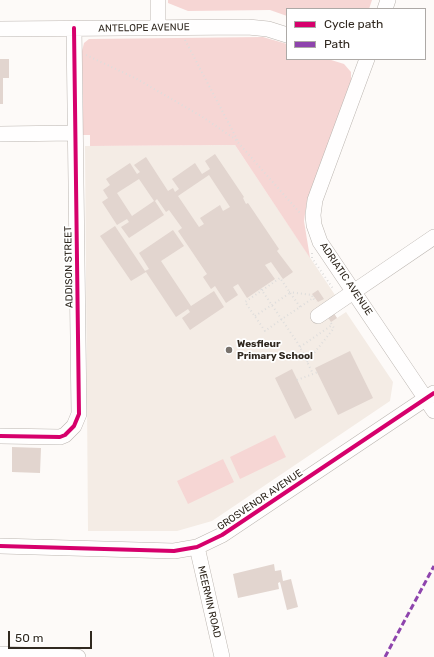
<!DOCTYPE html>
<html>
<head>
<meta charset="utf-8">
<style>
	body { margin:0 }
	#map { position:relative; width:434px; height:657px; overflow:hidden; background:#fdfaf8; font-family:Rubik,sans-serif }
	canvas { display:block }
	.legend { position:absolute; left:286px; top:8px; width:140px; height:52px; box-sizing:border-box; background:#fff; border:1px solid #ada9a6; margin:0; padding:5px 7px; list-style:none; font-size:12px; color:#312920 }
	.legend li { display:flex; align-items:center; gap:8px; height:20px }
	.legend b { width:20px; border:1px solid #ada9a6 }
	.scale { position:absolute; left:8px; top:631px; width:84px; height:18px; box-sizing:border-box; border:2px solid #312920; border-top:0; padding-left:5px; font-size:12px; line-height:14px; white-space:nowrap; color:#312920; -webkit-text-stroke:3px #fff; paint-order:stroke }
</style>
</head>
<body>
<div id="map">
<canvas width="434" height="657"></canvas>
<ul class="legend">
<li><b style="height:5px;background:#d6006c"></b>Cycle path</li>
<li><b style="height:5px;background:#8e44ad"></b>Path</li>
</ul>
<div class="scale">50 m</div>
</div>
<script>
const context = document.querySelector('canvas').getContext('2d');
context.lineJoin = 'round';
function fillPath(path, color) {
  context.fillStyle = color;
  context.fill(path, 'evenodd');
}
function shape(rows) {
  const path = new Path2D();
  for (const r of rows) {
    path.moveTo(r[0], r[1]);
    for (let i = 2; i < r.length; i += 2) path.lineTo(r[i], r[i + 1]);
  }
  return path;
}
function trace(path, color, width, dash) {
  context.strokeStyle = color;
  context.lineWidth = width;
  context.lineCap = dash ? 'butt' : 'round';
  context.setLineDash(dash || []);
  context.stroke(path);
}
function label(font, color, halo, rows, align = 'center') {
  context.font = font + ' Rubik,sans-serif';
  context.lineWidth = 3.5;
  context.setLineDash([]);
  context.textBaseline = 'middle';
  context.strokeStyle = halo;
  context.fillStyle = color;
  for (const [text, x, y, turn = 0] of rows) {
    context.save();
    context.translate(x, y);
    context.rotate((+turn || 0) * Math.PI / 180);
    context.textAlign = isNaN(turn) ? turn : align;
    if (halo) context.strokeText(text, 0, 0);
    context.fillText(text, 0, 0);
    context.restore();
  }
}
const built = shape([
	[235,145,337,298,328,304,337,318,346,312,393,382,390,401,212,521,177,531,88,531,85,146]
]);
const green = shape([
	[168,0,372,0,369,9,287,9,287,16,270,10,188,11,168,3],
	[263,37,287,44,287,59,328,59,344,64,351,72,351,81,307,201,304,221,310,258,235,145,90,146,90,135,83,135,82,51,84,43,89,39],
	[275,435,286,457,240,479,230,457],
	[223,459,234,482,188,504,177,481]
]);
const building = shape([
	[0,59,9,59,9,78,3,78,3,104,0,104],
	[215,154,244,197,243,198,246,204,248,203,279,249,277,251,293,272,283,279,271,262,265,265,275,279,247,298,238,284,233,287,238,295,226,303,215,286,211,289,203,277,207,274,178,231,182,228,169,210,166,212,157,199,155,201,164,215,129,238,121,227,129,222,127,219,117,225,102,202,108,198,103,190,110,185,106,179,130,163,137,174,140,172,134,165,146,157,168,191,173,188,175,192,179,189,172,179,195,163,202,174,210,169,205,161],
	[209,175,230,207,223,211,220,205,200,218,204,224,199,227,178,196],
	[139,179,154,201,132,216,117,193],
	[115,226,145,271,149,269,139,253,173,230,184,246,161,261,191,306,214,291,224,307,190,330,182,318,190,312,188,309,176,317,146,272,131,281,100,236],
	[318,290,324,299,318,302,312,294],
	[333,312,337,318,331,322,327,316],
	[350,351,373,398,338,415,315,368],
	[292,369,312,410,295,419,275,378],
	[12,447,41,448,40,473,12,472],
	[274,564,275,571,281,570,283,581,291,579,298,607,287,610,280,582,278,583,279,589,238,598,233,574]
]);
const path = shape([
	[185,40,238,141],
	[86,55,135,78,201,116,235,139,300,213],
	[312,253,312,258,334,290],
	[261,289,299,345,313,374],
	[289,292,312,295,313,298],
	[300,307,280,278,245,302,265,331,282,319,300,307,313,298,316,302],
	[255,316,290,293],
	[300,347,332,325,331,323],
	[307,362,334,328,332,325],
	[297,380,318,372]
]);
const minor = shape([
	[158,0,158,28],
	[385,9,388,0],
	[0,29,248,27,268,29,287,35],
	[367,59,315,200,313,215,314,225,320,242,434,411],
	[0,134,75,133],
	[318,316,434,237],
	[0,436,60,437,65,435,74,426,79,414,74,28],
	[0,546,174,551,197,547,222,535,434,393],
	[197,547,222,657],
	[0,654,78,657]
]);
const quiet = shape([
	[385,657,434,566]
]);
const cycleway = shape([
	[0,436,60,437,65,435,74,426,79,414,74,28],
	[0,546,174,551,197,547,222,535,434,393]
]);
const markers = [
	[229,350,4,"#78726c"]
];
const streetNames = [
	["ANTELOPE AVENUE",144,28,-1],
	["ADDISON STREET",69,267,-91],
	["ADRIATIC AVENUE",346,279,56],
	["GROSVENOR AVENUE",260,500,-34],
	["MEERMIN ROAD",209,602,77]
];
const poiNames = [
	["Wesfleur",237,344],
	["Primary School",237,356]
];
fillPath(built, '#f4ece5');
fillPath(green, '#f6d6d4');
fillPath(building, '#e2d5cf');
trace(minor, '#bcb6b1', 16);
trace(path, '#dedddc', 2, [1, 3]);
trace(minor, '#fffefe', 15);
trace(quiet, '#8e44ad', 3, [6, 3]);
trace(cycleway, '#d6006c', 4);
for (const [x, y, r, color] of markers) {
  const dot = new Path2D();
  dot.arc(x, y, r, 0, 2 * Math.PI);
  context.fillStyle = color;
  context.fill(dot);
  trace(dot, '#fff', 1.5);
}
label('10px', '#312920', '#fff', streetNames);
label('bold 10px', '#312920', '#fff', poiNames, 'left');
</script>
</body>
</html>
